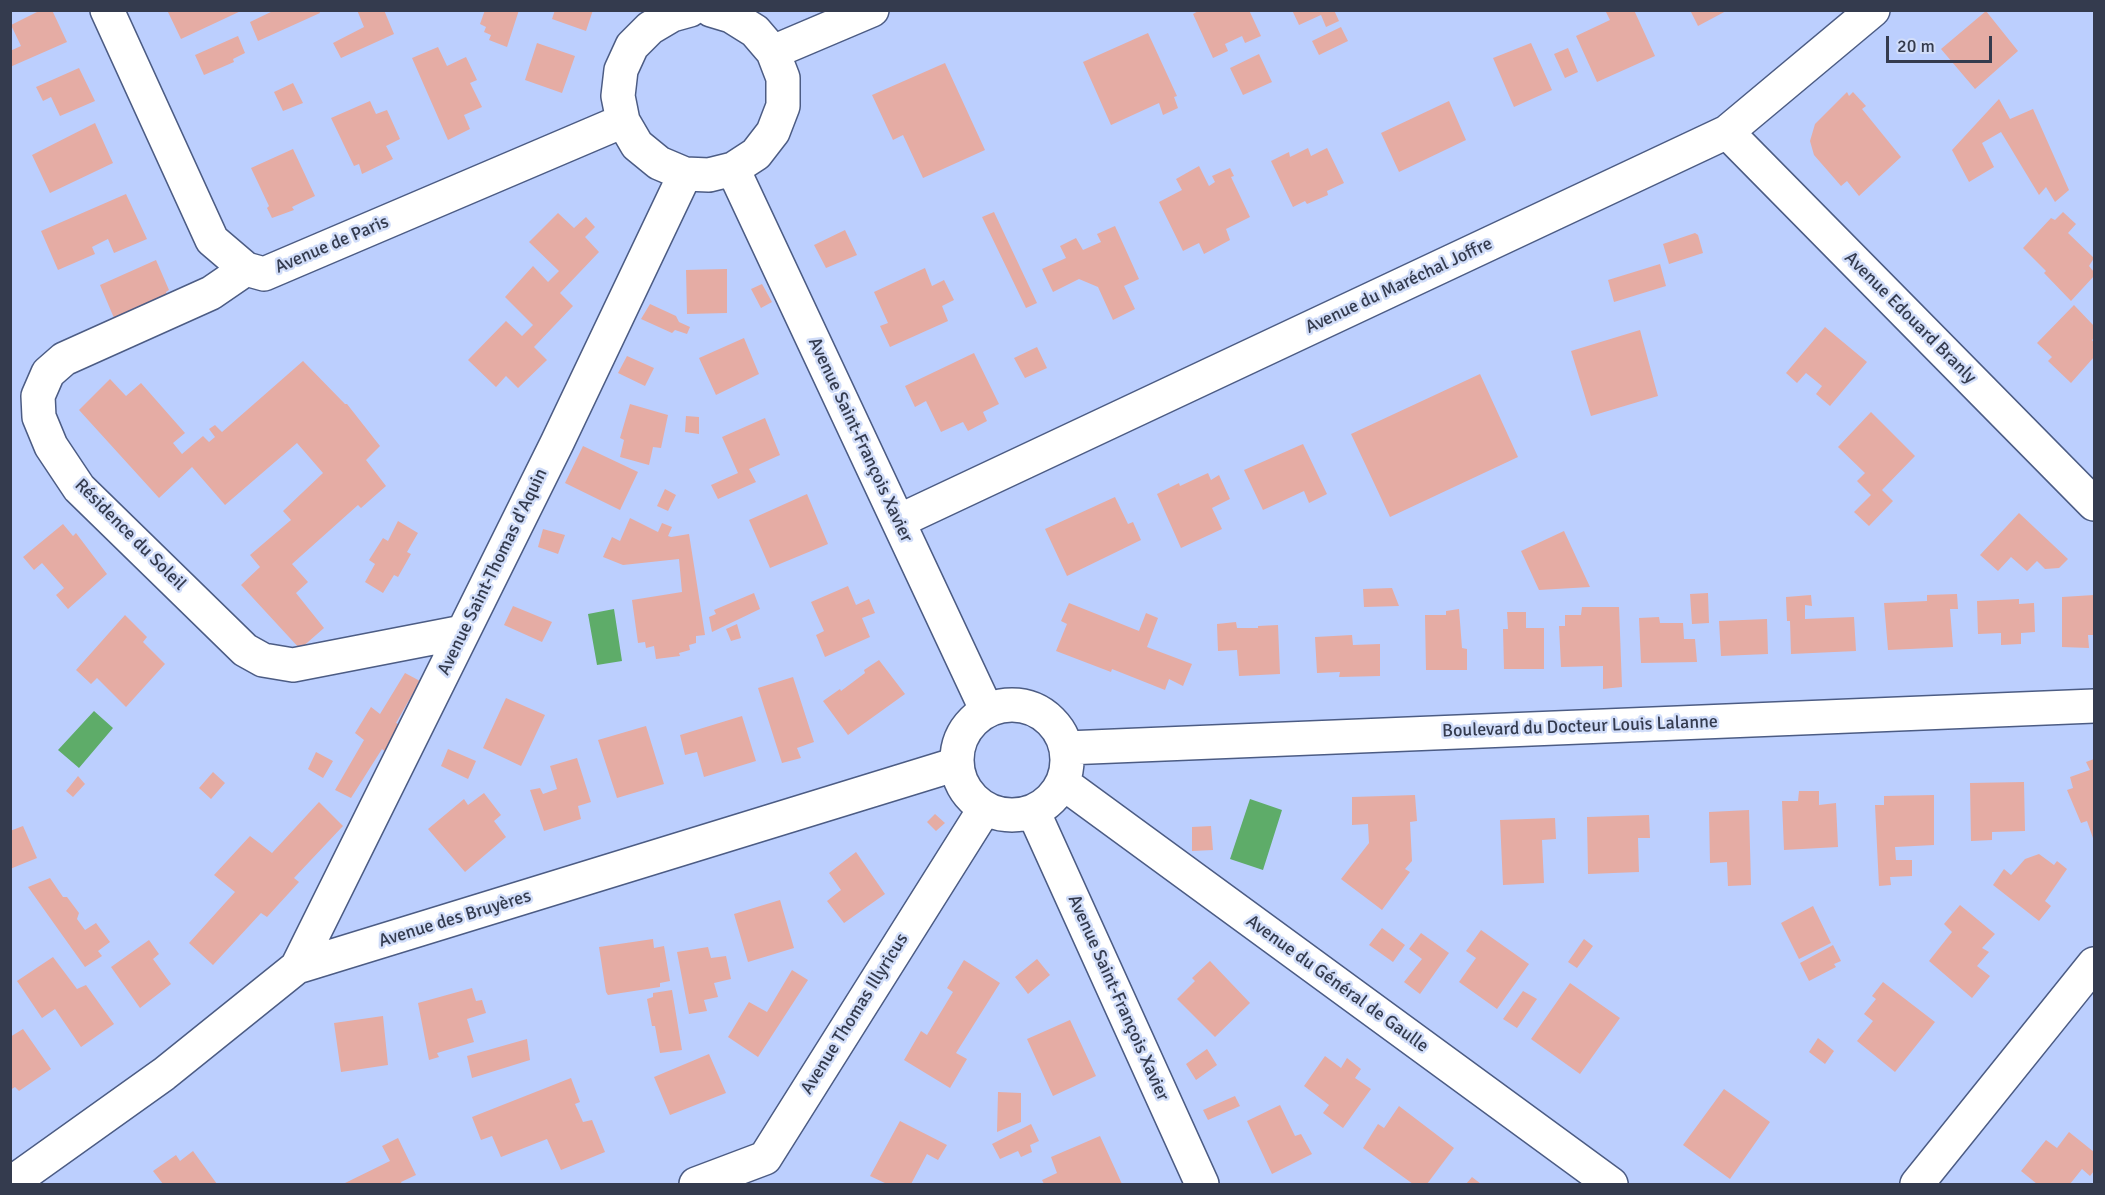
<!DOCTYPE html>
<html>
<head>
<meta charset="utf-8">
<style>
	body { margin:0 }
	#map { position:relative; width:2105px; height:1195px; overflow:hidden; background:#bccffe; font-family:Signika,sans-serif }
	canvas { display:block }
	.frame { position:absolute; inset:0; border:12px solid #343b4e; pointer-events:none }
	.scale { position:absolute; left:1886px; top:36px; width:106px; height:27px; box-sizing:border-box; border:3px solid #343b4e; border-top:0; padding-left:8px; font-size:18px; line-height:21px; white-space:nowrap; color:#343b4e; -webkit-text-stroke:4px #d1ddf9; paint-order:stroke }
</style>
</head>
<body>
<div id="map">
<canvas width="2105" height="1195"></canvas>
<div class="frame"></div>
<div class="scale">20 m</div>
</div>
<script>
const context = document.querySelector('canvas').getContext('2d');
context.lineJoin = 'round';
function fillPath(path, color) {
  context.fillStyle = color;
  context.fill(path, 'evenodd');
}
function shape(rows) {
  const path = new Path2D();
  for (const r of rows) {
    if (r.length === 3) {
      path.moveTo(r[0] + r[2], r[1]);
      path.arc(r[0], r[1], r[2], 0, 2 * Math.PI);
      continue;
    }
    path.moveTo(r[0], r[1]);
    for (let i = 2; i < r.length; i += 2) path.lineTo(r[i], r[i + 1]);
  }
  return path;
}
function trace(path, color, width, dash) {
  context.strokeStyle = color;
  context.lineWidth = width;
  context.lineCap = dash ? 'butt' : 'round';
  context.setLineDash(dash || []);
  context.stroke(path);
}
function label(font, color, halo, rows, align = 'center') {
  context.font = font + ' Signika,sans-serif';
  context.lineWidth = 5;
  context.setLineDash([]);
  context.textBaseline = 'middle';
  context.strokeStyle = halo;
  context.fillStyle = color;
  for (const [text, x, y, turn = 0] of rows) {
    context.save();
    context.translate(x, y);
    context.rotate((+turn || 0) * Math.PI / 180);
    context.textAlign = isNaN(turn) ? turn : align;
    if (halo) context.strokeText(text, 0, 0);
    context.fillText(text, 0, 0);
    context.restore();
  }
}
const water = shape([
	[614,609,622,661,597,665,588,614],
	[94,711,113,728,79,768,58,750],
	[1250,799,1282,810,1263,870,1230,859]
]);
const building = shape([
	[41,10,52,10,67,42,10,67,10,51,21,46,11,25],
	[167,10,243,10,181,39],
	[275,10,319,10,320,13,258,41,250,22],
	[357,10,384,10,394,34,341,58,333,43,364,27],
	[485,10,519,10,507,47,489,40,491,35,484,32,486,27,480,24],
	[555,10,593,10,586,31,552,19],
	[1200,10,1249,10,1261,36,1245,43,1242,36,1225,44,1228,51,1213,58,1193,14],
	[1292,10,1334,10,1339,21,1326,27,1321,15,1299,25],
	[1605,10,1634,10,1655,56,1597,82,1576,36,1610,20],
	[1690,10,1728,10,1698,26],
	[1986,11,2018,51,1975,89,1941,49],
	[1341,27,1348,41,1319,55,1312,41],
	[1148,33,1177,96,1174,97,1178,108,1163,115,1159,103,1111,125,1083,62],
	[238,36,245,53,233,59,234,62,204,75,195,55],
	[537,43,575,56,562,93,525,80],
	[1531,43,1552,90,1514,107,1493,58],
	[438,47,447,66,466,57,477,80,470,83,482,107,464,115,470,129,448,140,412,58],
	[1568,48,1578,72,1565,78,1554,54],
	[1259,54,1272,82,1243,95,1230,68],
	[945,63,985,150,923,178,903,135,893,140,872,95],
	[79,68,95,101,60,116,51,97,43,101,36,87],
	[293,83,303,103,283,111,274,92],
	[1847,92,1849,96,1853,92,1866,106,1862,109,1901,157,1859,196,1847,181,1841,186,1814,155,1810,141,1815,124],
	[1999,99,2010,119,2033,109,2069,190,2055,202,2046,187,2039,195,2001,132,1982,143,1994,167,1969,182,1952,150],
	[370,101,376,114,387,110,400,139,386,146,393,159,362,174,359,164,354,166,331,118],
	[1449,101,1466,140,1399,172,1381,133],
	[95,123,113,163,50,193,32,155],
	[1308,148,1311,156,1327,148,1344,183,1327,191,1328,195,1307,204,1305,201,1293,207,1271,161,1289,152,1290,157],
	[293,149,315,196,292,207,294,210,272,218,267,208,269,206,251,168],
	[1199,166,1209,186,1215,182,1212,176,1230,168,1234,176,1231,177,1250,217,1226,229,1230,240,1204,254,1199,243,1183,251,1159,202,1182,190,1176,179],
	[126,194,147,239,114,253,108,239,92,247,95,254,58,270,41,231],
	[994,212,1037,303,1026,308,982,217],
	[2063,212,2076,224,2068,233,2094,258,2089,266,2094,272,2094,276,2071,301,2044,273,2046,271,2023,248,2051,218,2055,220],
	[558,213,574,228,586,217,595,227,585,237,599,252,560,293,573,306,534,347,547,360,518,388,506,376,496,387,468,360,506,321,522,336,533,325,505,297,533,266,548,282,559,271,529,242],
	[1115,226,1139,279,1124,286,1135,309,1113,320,1098,287,1079,279,1053,292,1042,269,1066,258,1060,246,1076,238,1083,250,1101,242,1097,234],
	[845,230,857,255,826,268,814,245],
	[1695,233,1698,235,1703,253,1669,264,1663,244],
	[156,260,169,290,166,292,169,302,117,325,100,285],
	[1660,264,1666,286,1614,302,1608,280],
	[925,268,932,286,944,280,954,300,942,306,948,321,890,347,880,326,888,323,874,292],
	[727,269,727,313,687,314,686,270],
	[762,284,772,302,761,308,751,289],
	[650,304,676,316,679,322,690,327,687,334,675,330,672,333,641,319],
	[2074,305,2094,326,2094,338,2092,340,2094,343,2094,357,2071,383,2048,361,2052,357,2037,343],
	[1825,327,1867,362,1830,406,1816,394,1822,386,1806,373,1797,383,1786,373],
	[1640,330,1658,396,1591,416,1571,351],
	[744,338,759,374,716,395,699,358],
	[1037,347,1047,368,1025,378,1014,358],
	[974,353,999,404,983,412,987,421,968,431,963,422,941,432,926,401,915,407,905,386],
	[627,356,654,368,645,386,618,373],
	[303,361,345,404,347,404,380,446,366,460,386,486,361,508,358,505,292,564,308,582,296,593,324,628,300,649,241,585,260,567,250,555,291,520,283,511,323,473,297,443,225,505,192,467,159,498,79,410,110,379,126,396,141,383,185,433,173,443,182,454,203,436,209,442,215,437,209,429,215,425,222,432],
	[1480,374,1518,457,1390,517,1351,434],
	[630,404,668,415,661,448,653,447,649,465,620,457,624,440,620,438],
	[1871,412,1915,456,1882,490,1893,501,1869,526,1854,512,1871,495,1857,481,1865,473,1838,447],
	[686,416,699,417,699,434,685,432],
	[765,418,780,455,749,469,756,482,718,499,711,485,738,473,722,437],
	[1303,444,1327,494,1309,503,1304,491,1263,510,1244,470],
	[583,446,638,472,620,510,565,483],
	[1208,473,1211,480,1219,475,1230,499,1212,508,1222,529,1181,548,1157,494,1179,483,1180,486],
	[665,489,676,495,668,511,657,506],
	[807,494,828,544,770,568,749,520],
	[1115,497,1128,524,1133,522,1141,540,1067,576,1045,529],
	[2019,513,2068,559,2059,568,2045,569,2037,561,2027,571,2011,557,1998,571,1980,555],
	[630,518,658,532,662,523,672,527,668,536,671,537,689,534,705,635,696,636,696,643,689,645,690,650,679,653,680,656,656,659,654,646,646,648,645,642,638,643,632,600,682,592,679,559,623,565,603,557,612,537,620,541],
	[398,521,418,533,407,552,411,554,398,577,394,575,383,593,365,582,375,564,369,560,383,538,388,541],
	[63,524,73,536,76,533,107,574,68,609,56,595,64,588,42,563,34,570,23,557],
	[543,529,565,535,558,554,538,547],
	[1564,531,1590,587,1539,590,1521,551],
	[848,586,856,605,869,599,875,613,862,618,870,637,825,657,816,635,824,631,811,602],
	[1392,588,1399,606,1364,607,1363,589],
	[754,593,760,609,712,632,709,617,716,614,714,610],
	[1708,593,1709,623,1692,624,1690,594],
	[1957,594,1958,609,1950,609,1953,647,1888,650,1884,603,1927,601,1927,595],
	[1811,595,1812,606,1805,605,1805,619,1854,617,1856,651,1791,654,1790,621,1787,621,1786,597],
	[2094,595,2094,635,2088,635,2089,648,2062,647,2062,597],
	[2019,599,2019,604,2034,603,2035,632,2021,633,2021,644,2001,645,2001,633,1978,634,1977,601],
	[1069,603,1139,631,1146,613,1158,618,1147,647,1192,664,1183,686,1169,679,1165,690,1112,669,1111,672,1056,651,1067,624,1061,621],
	[513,606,552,622,542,642,504,625],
	[1582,607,1619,607,1622,687,1603,689,1603,666,1561,667,1559,626,1565,626,1565,615,1581,615],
	[1459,609,1462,648,1467,649,1467,670,1426,670,1425,615,1446,615,1446,611],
	[1507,612,1526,612,1526,628,1544,628,1544,669,1504,669,1503,629,1508,629],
	[125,615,147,637,143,642,165,664,126,707,97,678,91,684,76,670],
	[1659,617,1660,623,1683,623,1684,639,1695,639,1697,662,1641,663,1639,618],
	[1767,619,1768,654,1721,656,1719,621],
	[1236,622,1237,628,1258,628,1258,626,1278,625,1280,674,1239,676,1237,650,1218,651,1217,624],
	[737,624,741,638,731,641,726,629],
	[1352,635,1353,645,1380,644,1380,676,1339,677,1340,672,1317,673,1315,637],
	[879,660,905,694,848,735,823,701,840,689,841,691,865,673,864,670],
	[405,673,420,681,396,723,402,726,386,752,382,749,351,798,335,790,364,740,355,733,371,707,380,714],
	[793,677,814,742,797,748,801,758,782,763,758,688],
	[506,698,545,715,521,766,483,748],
	[742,716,756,761,704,777,697,752,685,755,680,735],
	[646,726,664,784,617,798,598,740],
	[448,749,476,761,468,779,441,766],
	[316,752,333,761,323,778,308,769],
	[577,758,591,802,578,806,581,819,544,831,530,790,540,788,543,794,557,789,550,766],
	[2094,759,2094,841,2087,821,2081,823,2067,790,2073,788,2070,777,2090,770,2086,762],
	[213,772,225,783,211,799,199,788],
	[78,776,85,784,73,797,66,791],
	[2024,782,2025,831,1992,832,1992,840,1971,841,1970,783],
	[1799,791,1819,791,1819,805,1836,803,1838,847,1784,850,1782,801,1798,801],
	[484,793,501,815,494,821,506,837,465,872,428,829,464,799,468,805],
	[1415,795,1417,821,1410,822,1412,861,1405,869,1410,872,1382,910,1341,879,1369,843,1368,824,1352,825,1352,797],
	[1934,795,1934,845,1895,847,1896,860,1912,860,1912,876,1890,877,1891,885,1879,886,1875,805,1884,805,1884,796],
	[319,802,343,826,294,878,299,882,267,917,261,913,213,965,189,943,235,892,214,875,250,836,272,853],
	[1749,810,1751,885,1728,886,1727,862,1710,863,1709,812],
	[935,814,945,823,936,831,927,822],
	[1649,815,1650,838,1638,838,1639,872,1588,874,1587,817],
	[1555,818,1556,839,1542,840,1544,883,1503,885,1500,820],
	[23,826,37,858,10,869,10,831],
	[1211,826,1213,850,1192,851,1192,827],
	[856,852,885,894,844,923,827,901,841,890,829,873],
	[2039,854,2054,865,2057,861,2067,869,2045,901,2051,906,2039,921,1993,885,2004,869,2011,875,2025,859],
	[50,878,63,897,67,897,79,913,77,919,85,930,96,923,110,942,98,951,102,956,85,967,28,887],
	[780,900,794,948,748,962,734,914],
	[1960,905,1995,934,1982,948,1989,952,1977,966,1990,976,1972,998,1929,961,1952,932,1944,924],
	[1813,906,1831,943,1799,959,1781,923],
	[1382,928,1405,945,1393,962,1369,945],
	[1481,930,1529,964,1497,1009,1459,982,1476,958,1466,951],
	[1421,933,1449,953,1420,994,1404,982,1422,959,1409,949],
	[653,939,654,948,664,946,670,981,660,983,660,987,608,995,606,992,599,947],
	[1584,939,1593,946,1577,968,1568,962],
	[149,940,159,954,153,959,171,984,140,1008,111,967],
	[1833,945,1841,961,1834,964,1836,967,1809,981,1800,963],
	[708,947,711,958,726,956,731,979,714,983,718,997,704,1000,707,1011,689,1014,677,952],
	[53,957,77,989,86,985,114,1024,81,1047,55,1009,42,1018,17,981],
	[1037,959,1050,975,1028,994,1015,977],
	[964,960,1000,983,956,1053,967,1059,950,1088,904,1060,921,1031,927,1035,953,992,947,988],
	[1210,961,1250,1003,1215,1037,1177,999,1195,981,1192,978],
	[792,970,808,980,758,1057,728,1037,749,1002,767,1012],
	[1883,982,1935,1022,1895,1072,1857,1041,1873,1021,1864,1014,1876,999,1872,996],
	[1570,983,1620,1018,1580,1074,1531,1039],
	[472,988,476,1001,482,1000,486,1013,467,1019,474,1042,437,1053,439,1057,429,1060,418,1003],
	[672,990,682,1050,660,1053,655,1026,652,1026,647,999,653,997,653,993],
	[1523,991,1537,999,1517,1028,1503,1019],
	[383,1016,388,1065,341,1072,334,1023],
	[1070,1020,1096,1076,1053,1096,1027,1039],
	[23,1029,51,1069,19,1091,15,1087,10,1090,10,1037],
	[1818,1038,1834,1051,1825,1064,1809,1052],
	[527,1039,530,1060,472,1078,467,1056],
	[1207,1049,1217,1065,1196,1080,1186,1064],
	[709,1054,726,1093,670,1115,654,1077],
	[1325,1056,1341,1068,1347,1058,1361,1069,1355,1078,1371,1089,1343,1128,1323,1113,1329,1105,1304,1086],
	[571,1078,580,1102,575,1104,583,1122,592,1120,605,1152,561,1170,547,1139,501,1157,492,1136,481,1140,472,1117],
	[1724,1089,1770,1122,1730,1179,1683,1145],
	[998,1092,1021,1093,1021,1122,997,1132],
	[1235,1096,1240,1106,1208,1120,1203,1110],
	[1280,1105,1295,1136,1301,1134,1312,1154,1272,1174,1247,1121],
	[1399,1106,1454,1148,1427,1184,1413,1184,1363,1148,1378,1124,1384,1128],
	[900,1121,947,1145,938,1160,927,1154,911,1184,887,1184,870,1176],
	[1031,1124,1039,1141,1030,1145,1032,1152,1021,1157,1018,1151,1000,1159,992,1144],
	[2069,1132,2094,1152,2094,1171,2090,1176,2082,1169,2070,1184,2037,1184,2021,1171,2046,1140,2057,1148],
	[1100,1136,1122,1184,1044,1184,1042,1180,1057,1173,1051,1157],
	[398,1138,416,1175,401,1182,402,1184,343,1184,390,1161,382,1146],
	[193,1151,217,1184,163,1184,153,1171,176,1155,180,1161],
	[1472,1177,1481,1184,1466,1184]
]);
const minor = shape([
	[107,10,212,240,246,269,264,274,623,121],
	[690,10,672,15,650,28,632,46,621,70,618,96,623,121,637,145,659,163,685,174,709,175,733,169,756,154,773,132,783,106,783,78,773,52,755,31,731,16,711,10],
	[773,52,872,10],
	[1727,132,2094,504],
	[733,169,987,711],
	[246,269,211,293,64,359,48,373,38,396,39,417,51,446,79,488,245,650,263,660,293,665,463,632],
	[899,521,1727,132,1873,10],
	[1012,760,55],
	[1066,748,2094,706],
	[1063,783,1611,1184],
	[1033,811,1202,1184],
	[297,967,557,443,685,174],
	[10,1184,164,1074,297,967,957,764],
	[696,1184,765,1158,985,808],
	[1917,1184,2094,964]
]);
const streetNames = [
	["Avenue de Paris",332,245,-23],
	["Avenue du Maréchal Joffre",1399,286,-25],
	["Avenue Edouard Branly",1910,318,45],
	["Avenue Saint-François Xavier",860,440,65],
	["Résidence du Soleil",130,535,45],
	["Avenue Saint-Thomas d'Aquin",493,572,-64],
	["Boulevard du Docteur Louis Lalanne",1580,727,-2],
	["Avenue des Bruyères",455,919,-17],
	["Avenue du Général de Gaulle",1337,984,36],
	["Avenue Saint-François Xavier",1118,998,66],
	["Avenue Thomas Illyricus",855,1014,-58]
];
fillPath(water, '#5eac69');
fillPath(building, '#e5aca4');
trace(minor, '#4c5c84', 36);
trace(minor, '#fff', 33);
label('18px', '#343b4e', '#d1ddf9', streetNames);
</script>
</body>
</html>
